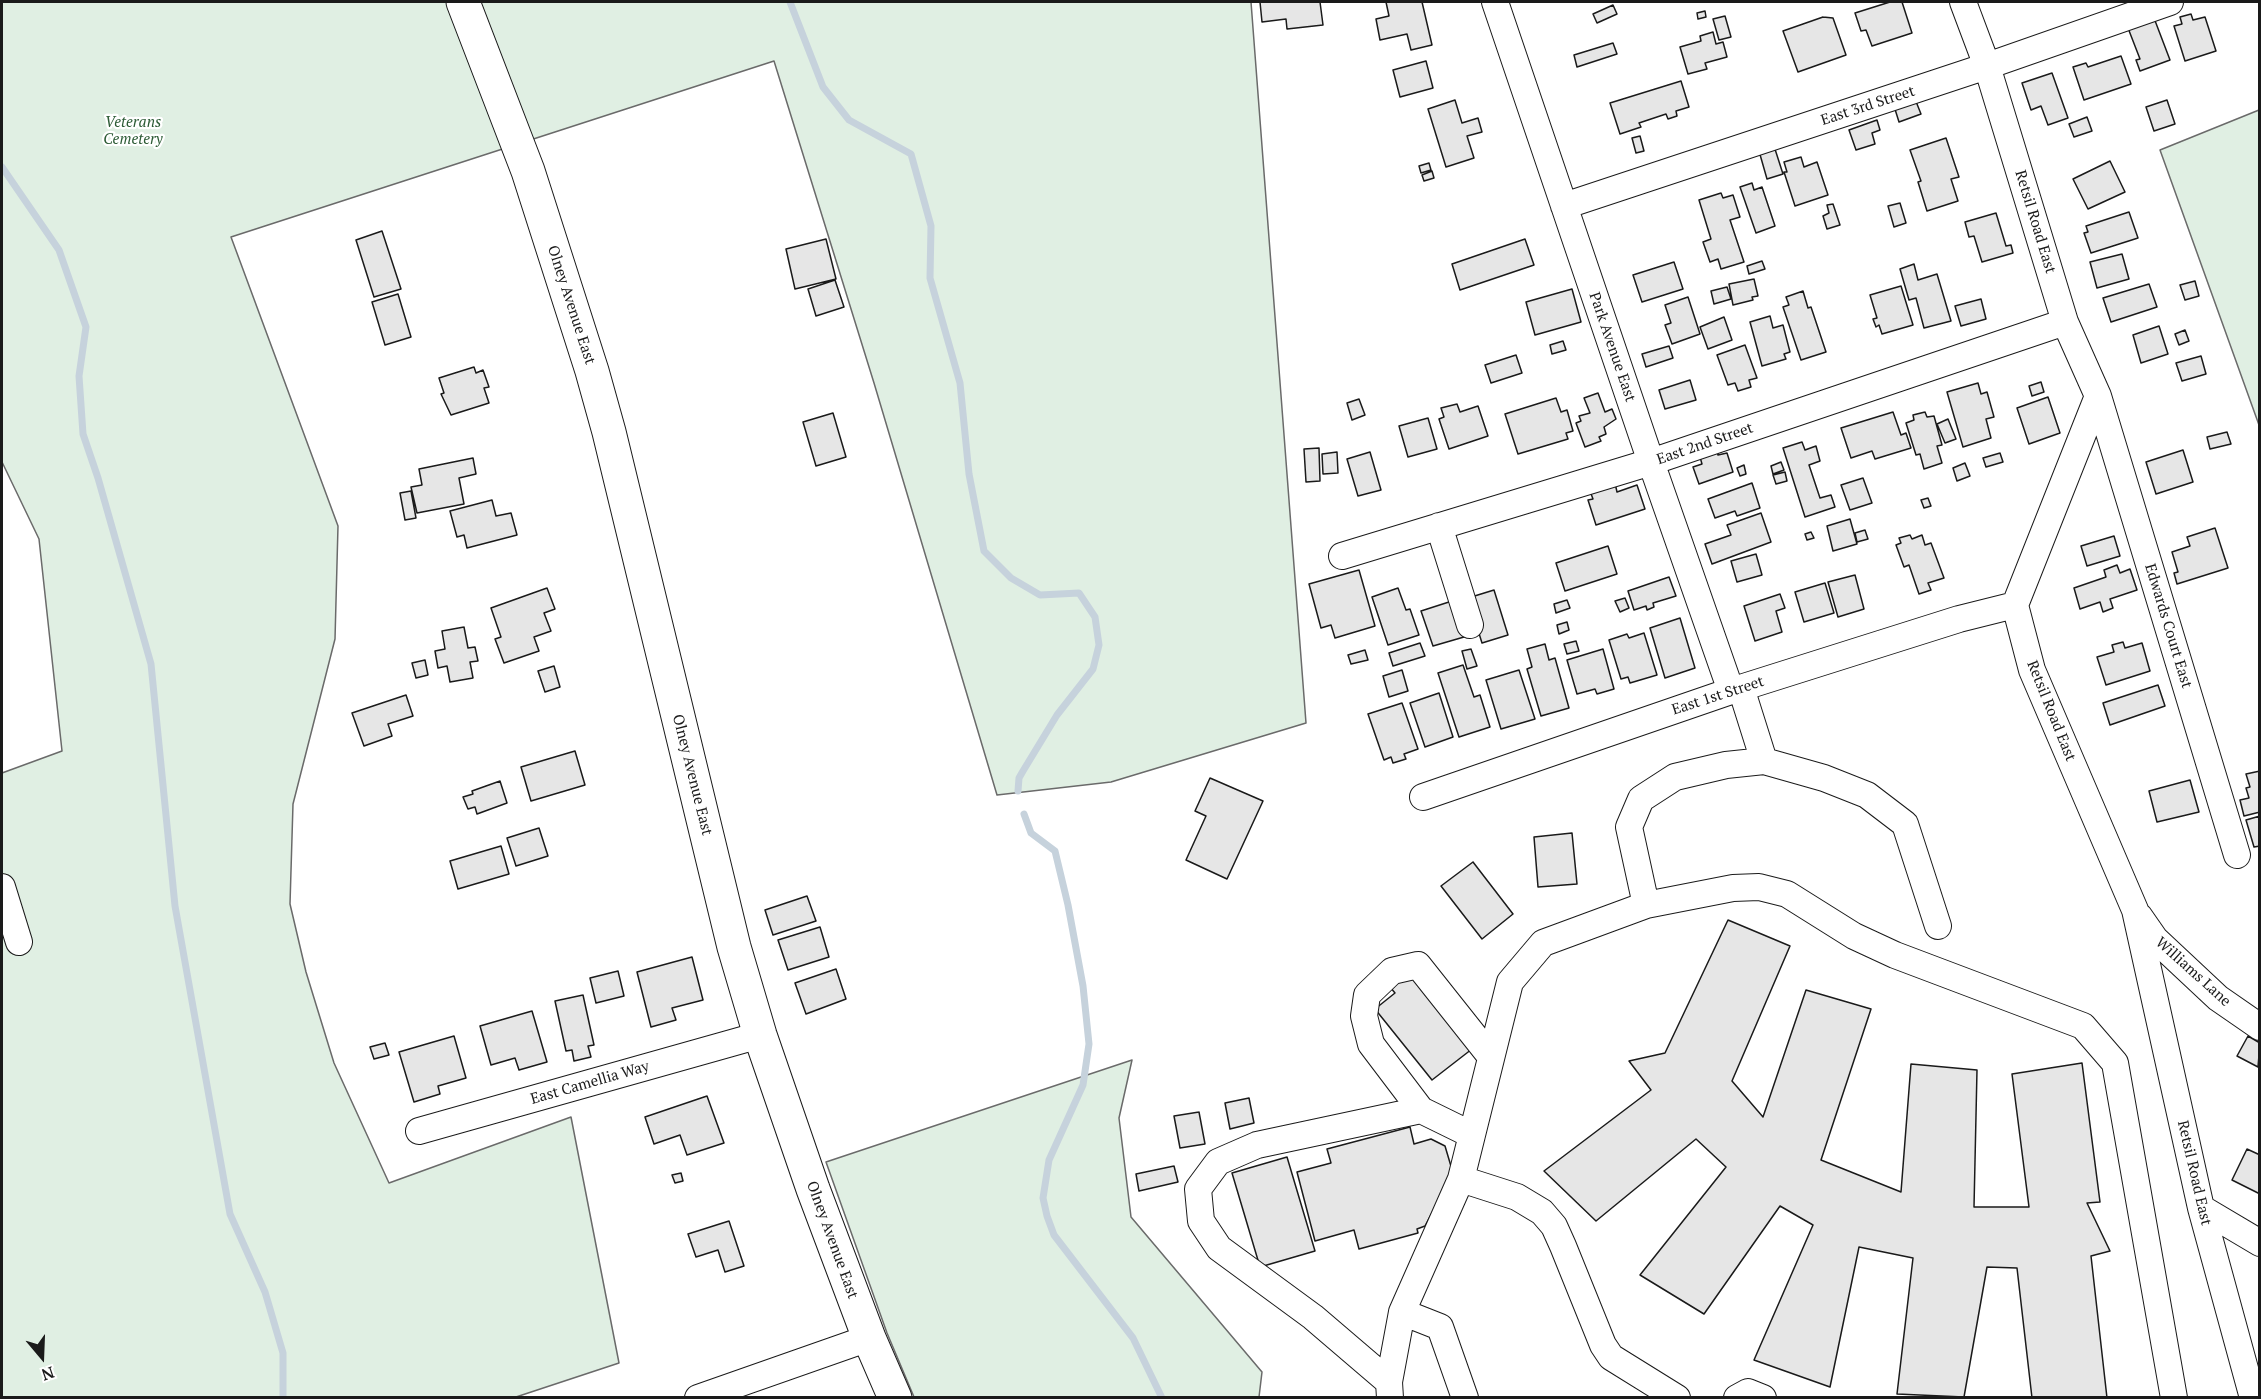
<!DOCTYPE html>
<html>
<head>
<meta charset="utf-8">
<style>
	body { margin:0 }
	#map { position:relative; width:2261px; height:1399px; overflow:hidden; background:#fff; font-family:"PT Serif",serif }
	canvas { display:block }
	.frame { position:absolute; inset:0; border:3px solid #1a1a1a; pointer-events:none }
	.north { position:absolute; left:12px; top:1327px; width:60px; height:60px; -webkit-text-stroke:4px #fff; paint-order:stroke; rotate:161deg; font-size:16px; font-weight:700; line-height:24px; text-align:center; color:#1a1a1a }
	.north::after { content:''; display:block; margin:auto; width:21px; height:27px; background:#1a1a1a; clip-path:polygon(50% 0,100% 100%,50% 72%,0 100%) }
</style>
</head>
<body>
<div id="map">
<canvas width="2261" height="1399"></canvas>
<div class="frame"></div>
<div class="north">N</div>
</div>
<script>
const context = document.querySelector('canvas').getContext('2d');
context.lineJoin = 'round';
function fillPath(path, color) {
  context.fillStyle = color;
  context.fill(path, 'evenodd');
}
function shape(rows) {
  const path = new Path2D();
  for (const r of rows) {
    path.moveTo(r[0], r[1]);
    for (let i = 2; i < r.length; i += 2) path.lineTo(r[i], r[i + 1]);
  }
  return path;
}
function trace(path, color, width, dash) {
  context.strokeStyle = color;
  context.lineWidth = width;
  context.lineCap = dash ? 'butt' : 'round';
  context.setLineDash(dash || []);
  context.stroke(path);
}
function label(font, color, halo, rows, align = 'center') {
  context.font = font + ' "PT Serif",serif';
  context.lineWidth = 4.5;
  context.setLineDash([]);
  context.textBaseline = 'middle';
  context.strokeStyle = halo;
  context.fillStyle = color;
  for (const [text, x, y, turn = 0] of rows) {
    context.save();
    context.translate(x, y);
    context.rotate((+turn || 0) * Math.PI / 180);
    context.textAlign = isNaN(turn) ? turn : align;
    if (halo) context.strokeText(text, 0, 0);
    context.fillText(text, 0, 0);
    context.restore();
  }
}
const green = shape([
	[2,2,1251,2,1306,723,1111,782,997,795,874,383,774,61,231,237,338,526,335,639,293,804,290,904,306,972,334,1063,389,1183,571,1117,619,1363,516,1397,2,1397,2,773,62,751,39,539,2,462,2,2],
	[2259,110,2259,425,2160,150,2259,110],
	[1132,1060,1119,1118,1131,1217,1262,1372,1259,1397,914,1397,887,1333,826,1162,1132,1060]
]);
const stream = shape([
	[790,2,823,87,849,120,911,154,931,226,930,278,960,383,969,474,984,551,1011,578,1040,595,1079,593,1095,617,1099,645,1093,669,1057,715,1023,771,1019,778,1018,791],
	[2,167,59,250,86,327,79,376,83,434,98,478,151,664,175,906,230,1214,265,1292,283,1353,283,1398],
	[1024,814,1031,833,1055,851,1068,905,1083,986,1089,1044,1083,1085,1049,1160,1043,1198,1047,1216,1054,1235,1133,1338,1162,1398]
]);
const building = shape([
	[1260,2,1320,2,1323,25,1287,29,1286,19,1262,22,1260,2],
	[1386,2,1422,2,1432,45,1411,50,1407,34,1380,40,1376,19,1389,16,1386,2],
	[1890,2,1902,2,1912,33,1872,46,1866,30,1861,31,1855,13,1890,2],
	[1613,5,1617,14,1597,23,1593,14,1613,5],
	[1705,11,1706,17,1698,19,1697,13,1705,11],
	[2191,14,2193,20,2205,17,2216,51,2185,61,2174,26,2182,24,2180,17,2191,14],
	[1725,16,1731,37,1719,40,1713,19,1725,16],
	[1823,17,1833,18,1846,55,1798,72,1783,31,1823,17],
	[2154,18,2170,60,2140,71,2136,60,2140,59,2128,28,2154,18],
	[1713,32,1716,44,1723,42,1727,57,1705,63,1707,69,1688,74,1680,47,1701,41,1700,36,1713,32],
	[1613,43,1617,54,1577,67,1574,55,1613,43],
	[2121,56,2131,84,2084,100,2073,67,2086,63,2088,67,2121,56],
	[1426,61,1433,88,1400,97,1393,70,1426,61],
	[2052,73,2068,118,2048,125,2041,106,2031,110,2022,83,2052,73],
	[1681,81,1689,107,1676,111,1677,116,1668,119,1666,114,1639,123,1641,127,1620,134,1610,103,1681,81],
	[1915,99,1921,114,1899,122,1894,106,1915,99],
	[1455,100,1462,123,1478,118,1482,132,1467,136,1474,158,1446,167,1428,109,1455,100],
	[2167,100,2175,124,2154,131,2146,107,2167,100],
	[2087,117,2092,131,2074,137,2069,124,2087,117],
	[1877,120,1880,130,1872,133,1875,144,1856,150,1849,130,1877,120],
	[1640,136,1644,151,1636,153,1632,138,1640,136],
	[1946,138,1959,177,1951,179,1958,201,1927,211,1918,182,1921,181,1910,150,1946,138],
	[1774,146,1783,174,1767,179,1759,151,1774,146],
	[1801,157,1804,167,1817,162,1828,195,1795,206,1784,172,1787,172,1784,162,1801,157],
	[2110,161,2125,192,2088,209,2073,179,2110,161],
	[1429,163,1431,170,1421,173,1419,166,1429,163],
	[1432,171,1434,178,1424,181,1422,175,1432,171],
	[1752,183,1754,190,1762,187,1775,226,1756,233,1740,187,1752,183],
	[1721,193,1723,198,1733,195,1740,217,1730,220,1744,262,1721,269,1718,259,1710,262,1703,242,1711,239,1699,200,1721,193],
	[1900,203,1906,223,1894,227,1888,206,1900,203],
	[1833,204,1840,225,1827,229,1823,216,1829,213,1827,205,1833,204],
	[2129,212,2138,238,2091,253,2084,233,2088,232,2086,226,2129,212],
	[1996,213,2006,246,2011,245,2013,253,1982,262,1974,236,1969,237,1965,222,1996,213],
	[382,231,401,289,374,297,356,240,382,231],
	[826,239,836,279,795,289,786,249,826,239],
	[1525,239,1534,265,1460,290,1452,264,1525,239],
	[2122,254,2129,279,2097,288,2090,262,2122,254],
	[1762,261,1765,269,1749,274,1747,266,1762,261],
	[1674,262,1683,289,1642,302,1633,275,1674,262],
	[1914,264,1918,280,1937,274,1951,321,1924,328,1916,298,1909,300,1900,269,1914,264],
	[1754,279,1758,296,1752,297,1753,300,1733,305,1729,284,1754,279],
	[835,280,844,307,816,316,808,289,835,280],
	[2195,281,2199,296,2185,300,2180,285,2195,281],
	[2149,284,2157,307,2111,322,2103,298,2149,284],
	[1901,286,1913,325,1882,334,1879,325,1876,327,1873,319,1877,318,1870,295,1901,286],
	[1727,287,1731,299,1714,304,1711,291,1727,287],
	[1572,289,1581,322,1535,335,1526,302,1572,289],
	[1803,291,1808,308,1811,307,1826,352,1801,360,1783,307,1789,305,1786,297,1803,291],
	[398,294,411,337,385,345,372,302,398,294],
	[1688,297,1700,334,1672,344,1665,325,1671,323,1665,305,1688,297],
	[1981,299,1986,319,1961,326,1955,306,1981,299],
	[1770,316,1773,328,1783,325,1790,352,1784,354,1786,359,1762,366,1750,322,1770,316],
	[1724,317,1732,340,1708,349,1700,327,1724,317],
	[2159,326,2168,354,2141,363,2133,335,2159,326],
	[2185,330,2189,341,2179,345,2175,334,2185,330],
	[1563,341,1566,350,1552,354,1550,345,1563,341],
	[1745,345,1757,378,1749,380,1751,387,1738,391,1735,383,1728,385,1717,355,1745,345],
	[1669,346,1673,358,1646,367,1642,354,1669,346],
	[1516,355,1522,373,1491,383,1485,365,1516,355],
	[2201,356,2206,374,2182,381,2176,363,2201,356],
	[474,367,476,373,483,370,489,387,484,388,489,403,451,415,441,394,444,393,439,378,474,367],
	[1690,380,1696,400,1665,409,1659,390,1690,380],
	[2041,382,2044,392,2032,396,2029,386,2041,382],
	[1978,383,1981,394,1987,392,1994,417,1986,419,1991,438,1963,447,1947,392,1978,383],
	[1598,393,1605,412,1612,409,1616,419,1604,427,1606,434,1599,437,1601,441,1585,447,1576,423,1581,421,1579,416,1590,413,1584,398,1598,393],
	[2048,397,2060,433,2029,444,2017,408,2048,397],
	[1556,398,1561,412,1567,410,1573,431,1566,433,1568,439,1518,454,1505,414,1556,398],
	[1359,399,1365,415,1352,420,1347,403,1359,399],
	[1457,404,1460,412,1478,406,1488,436,1449,449,1439,419,1444,417,1441,408,1457,404],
	[1893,412,1901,435,1906,433,1911,448,1875,459,1872,451,1851,458,1841,428,1893,412],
	[1925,412,1927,417,1934,416,1942,445,1937,446,1942,463,1924,469,1920,454,1916,455,1906,423,1914,420,1913,415,1925,412],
	[833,413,846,457,816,466,803,422,833,413],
	[1428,418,1437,449,1408,457,1399,426,1428,418],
	[1948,419,1956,439,1945,443,1937,424,1948,419],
	[2227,432,2231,444,2210,449,2207,437,2227,432],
	[1802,442,1805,450,1816,446,1820,461,1809,465,1820,498,1831,495,1835,507,1805,517,1783,448,1802,442],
	[1319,448,1320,481,1306,482,1304,449,1319,448],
	[2183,450,2193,482,2156,494,2146,462,2183,450],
	[1717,451,1718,455,1727,453,1733,472,1699,484,1693,467,1702,464,1700,457,1717,451],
	[1337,452,1338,473,1323,474,1322,454,1337,452],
	[1370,452,1381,490,1358,496,1347,459,1370,452],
	[2000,453,2003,462,1986,467,1983,458,2000,453],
	[473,458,476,474,459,478,464,504,417,513,411,487,422,485,419,469,473,458],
	[1781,462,1784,470,1773,474,1771,466,1781,462],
	[1965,463,1970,476,1957,481,1953,468,1965,463],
	[1744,465,1746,474,1740,476,1737,468,1744,465],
	[1785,472,1787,481,1776,484,1773,475,1785,472],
	[1863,478,1872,503,1850,510,1841,485,1863,478],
	[1615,483,1617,492,1637,485,1645,509,1596,525,1588,500,1593,499,1590,491,1615,483],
	[1752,483,1760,508,1737,516,1735,511,1715,518,1708,499,1752,483],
	[411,491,416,518,405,520,400,493,411,491],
	[1928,498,1931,506,1924,508,1921,500,1928,498],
	[492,500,496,516,511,513,517,535,467,548,464,535,457,537,450,511,492,500],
	[1761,513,1771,542,1712,564,1705,544,1731,535,1727,525,1761,513],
	[1850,519,1857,544,1833,551,1827,526,1850,519],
	[2215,528,2228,568,2177,584,2174,573,2178,572,2172,552,2190,546,2187,537,2215,528],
	[1865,530,1868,539,1857,542,1855,533,1865,530],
	[1811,532,1814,538,1807,540,1805,534,1811,532],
	[1910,535,1912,539,1922,535,1925,545,1931,543,1944,578,1928,583,1931,590,1919,594,1909,565,1904,567,1896,545,1901,543,1899,538,1910,535],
	[2114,536,2120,556,2087,566,2081,546,2114,536],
	[1608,546,1617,574,1565,591,1556,563,1608,546],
	[1756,554,1762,575,1737,582,1731,561,1756,554],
	[2117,565,2120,573,2130,569,2137,590,2110,599,2113,608,2103,612,2100,602,2080,609,2074,588,2106,577,2104,570,2117,565],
	[1359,570,1375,626,1335,638,1331,625,1321,628,1309,584,1359,570],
	[1855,575,1864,609,1838,617,1828,582,1855,575],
	[1669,577,1676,596,1653,603,1654,607,1647,610,1646,606,1634,610,1628,591,1669,577],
	[1825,583,1834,613,1804,622,1795,592,1825,583],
	[547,588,555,609,544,613,551,631,534,637,539,651,504,663,495,639,501,637,491,608,547,588],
	[1398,588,1406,610,1410,609,1419,635,1388,645,1372,597,1398,588],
	[1494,590,1508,635,1482,643,1468,598,1494,590],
	[1780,594,1785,608,1776,611,1782,632,1755,641,1744,606,1780,594],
	[1625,598,1629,608,1620,612,1615,601,1625,598],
	[1567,600,1570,608,1556,613,1554,604,1567,600],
	[1452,601,1464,637,1433,646,1421,611,1452,601],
	[1680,618,1695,668,1665,678,1650,628,1680,618],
	[1567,622,1569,630,1559,634,1557,625,1567,622],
	[464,627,468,648,475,647,478,661,470,662,473,678,450,682,447,666,438,668,435,651,445,649,442,631,464,627],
	[1644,633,1657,675,1630,683,1628,677,1621,679,1609,640,1627,634,1629,638,1644,633],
	[1576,641,1579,651,1567,654,1564,644,1576,641],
	[2123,642,2125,648,2142,643,2150,671,2106,685,2097,657,2114,652,2112,645,2123,642],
	[1420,643,1425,656,1393,666,1389,653,1420,643],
	[1545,644,1549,660,1555,658,1569,708,1541,716,1527,669,1532,667,1527,649,1545,644],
	[1471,649,1477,666,1467,669,1462,651,1471,649],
	[1603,649,1614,689,1597,694,1595,689,1577,694,1567,660,1603,649],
	[1365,650,1368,660,1351,664,1348,655,1365,650],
	[425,660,428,675,416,678,412,663,425,660],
	[1463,665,1474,697,1480,695,1490,727,1459,737,1438,673,1463,665],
	[554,666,560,687,545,692,538,671,554,666],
	[1402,670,1408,691,1389,697,1383,676,1402,670],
	[1519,670,1535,719,1501,729,1486,680,1519,670],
	[2158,685,2165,706,2110,725,2103,703,2158,685],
	[1439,693,1453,737,1425,747,1410,703,1439,693],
	[406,695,413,716,388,724,392,736,364,746,352,713,406,695],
	[1402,703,1418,749,1404,754,1406,759,1393,763,1391,757,1384,760,1368,714,1402,703],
	[575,751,585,785,531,801,521,767,575,751],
	[2260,771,2260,812,2244,816,2240,800,2249,798,2246,788,2250,787,2246,774,2260,771],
	[1210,778,1263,801,1227,879,1186,860,1206,816,1195,811,1210,778],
	[2190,780,2199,812,2157,822,2149,791,2190,780],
	[500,781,507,803,477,814,475,807,468,809,463,797,473,794,472,791,500,781],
	[2260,816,2260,846,2254,847,2246,820,2260,816],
	[539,828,548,856,516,866,507,838,539,828],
	[1572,833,1577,884,1538,887,1534,837,1572,833],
	[501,846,509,874,458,889,450,861,501,846],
	[1473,862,1513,914,1482,939,1441,886,1473,862],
	[807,896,816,921,773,935,765,910,807,896],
	[1728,920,1790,946,1732,1081,1763,1117,1806,990,1871,1009,1821,1160,1901,1192,1911,1064,1977,1070,1974,1207,2029,1207,2012,1074,2082,1063,2100,1202,2087,1203,2110,1251,2091,1256,2107,1398,2032,1398,2017,1268,1987,1267,1964,1397,1897,1394,1913,1258,1859,1247,1830,1387,1754,1360,1813,1225,1780,1206,1704,1314,1640,1275,1726,1167,1696,1139,1596,1221,1544,1171,1651,1090,1629,1061,1665,1053,1728,920],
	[820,927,829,957,788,970,778,940,820,927],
	[692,957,703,1000,672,1008,676,1020,651,1027,637,972,692,957],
	[836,969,846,999,806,1014,795,983,836,969],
	[618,971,624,996,596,1003,590,978,618,971],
	[1410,971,1472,1049,1432,1080,1375,1009,1395,993,1390,987,1410,971],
	[583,995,594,1045,588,1046,591,1057,574,1061,572,1050,566,1051,555,1001,583,995],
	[532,1011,547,1062,519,1070,515,1058,491,1065,480,1026,532,1011],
	[454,1036,466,1078,438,1086,440,1094,414,1102,399,1052,454,1036],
	[2248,1036,2260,1043,2258,1067,2237,1056,2248,1036],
	[385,1043,389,1055,374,1059,370,1047,385,1043],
	[707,1096,724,1143,687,1155,680,1135,654,1144,645,1117,707,1096],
	[1249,1098,1254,1123,1230,1129,1225,1103,1249,1098],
	[1199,1112,1205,1144,1180,1148,1174,1116,1199,1112],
	[1410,1127,1414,1144,1431,1139,1445,1146,1453,1173,1425,1226,1417,1229,1418,1233,1359,1249,1354,1230,1315,1241,1297,1172,1331,1163,1327,1149,1410,1127],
	[2247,1149,2260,1155,2260,1194,2232,1180,2247,1149],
	[1287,1157,1315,1251,1260,1267,1232,1173,1287,1157],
	[1174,1166,1178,1182,1139,1191,1136,1174,1174,1166],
	[681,1173,683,1181,675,1183,672,1175,681,1173],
	[729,1221,744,1266,725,1272,718,1250,696,1257,688,1234,729,1221]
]);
const minor = shape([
	[1495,2,1651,462,1731,691],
	[1963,2,1987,66,2065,322,2098,396,2015,605,2032,670,2135,910,2201,1208,2253,1398],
	[1564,206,1987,66,2170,2],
	[2098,396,2237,855],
	[1439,526,1470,625],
	[1342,556,1651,462,2065,322],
	[1741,688,1764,761],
	[1423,797,1731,691,1959,619,2015,605],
	[2,887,19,942],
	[1646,905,1629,827,1641,799,1675,777,1726,765,1764,761,1824,778,1867,795,1905,824,1938,926],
	[2139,916,2155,939,2218,998,2260,1027],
	[1421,1110,1371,1044,1364,1016,1367,995,1392,971,1418,965,1491,1057],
	[419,1131,760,1035],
	[1461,1179,1517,1197,1542,1212,1554,1226,1563,1246,1603,1345,1611,1357,1677,1398],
	[2201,1208,2260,1243],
	[1402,1312,1440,1327,1465,1398],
	[1389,1382,1313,1317,1219,1248,1201,1221,1198,1189,1218,1162,1257,1145,1421,1110,1472,1135],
	[698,1398,869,1338],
	[1390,1398,1389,1382,1402,1312,1461,1179,1510,982,1543,943,1646,905,1733,888,1759,887,1787,894,1854,936,1895,955,2083,1026,2115,1063,2174,1398],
	[1737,1398,1748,1392,1763,1398]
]);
const major = shape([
	[463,2,528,171,592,371,609,432,734,947,760,1035,813,1189,869,1338,895,1398]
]);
const streetNames = [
	["East 3rd Street",1868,106,-18],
	["Retsil Road East",2035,222,73],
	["Olney Avenue East",571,305,72],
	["Park Avenue East",1612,347,71],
	["East 2nd Street",1705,444,-19],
	["Edwards Court East",2168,626,73],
	["East 1st Street",1718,696,-18],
	["Retsil Road East",2051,711,68],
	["Olney Avenue East",692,775,76],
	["Williams Lane",2193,972,42],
	["East Camellia Way",590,1083,-16],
	["Retsil Road East",2194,1173,77],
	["Olney Avenue East",832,1240,70]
];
const parkNames = [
	["Veterans",133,123],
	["Cemetery",133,140]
];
fillPath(green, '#e0efe3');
trace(green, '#6a6a6a', 1.5);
trace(stream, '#c6d2dc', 7);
fillPath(building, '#e6e6e6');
trace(building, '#1a1a1a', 1.5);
trace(minor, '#1a1a1a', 28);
trace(major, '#1a1a1a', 35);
trace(minor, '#fff', 26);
trace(major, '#fff', 33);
label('15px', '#1a1a1a', '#fff', streetNames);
label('italic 15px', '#2b5a34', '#fff', parkNames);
</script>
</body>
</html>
